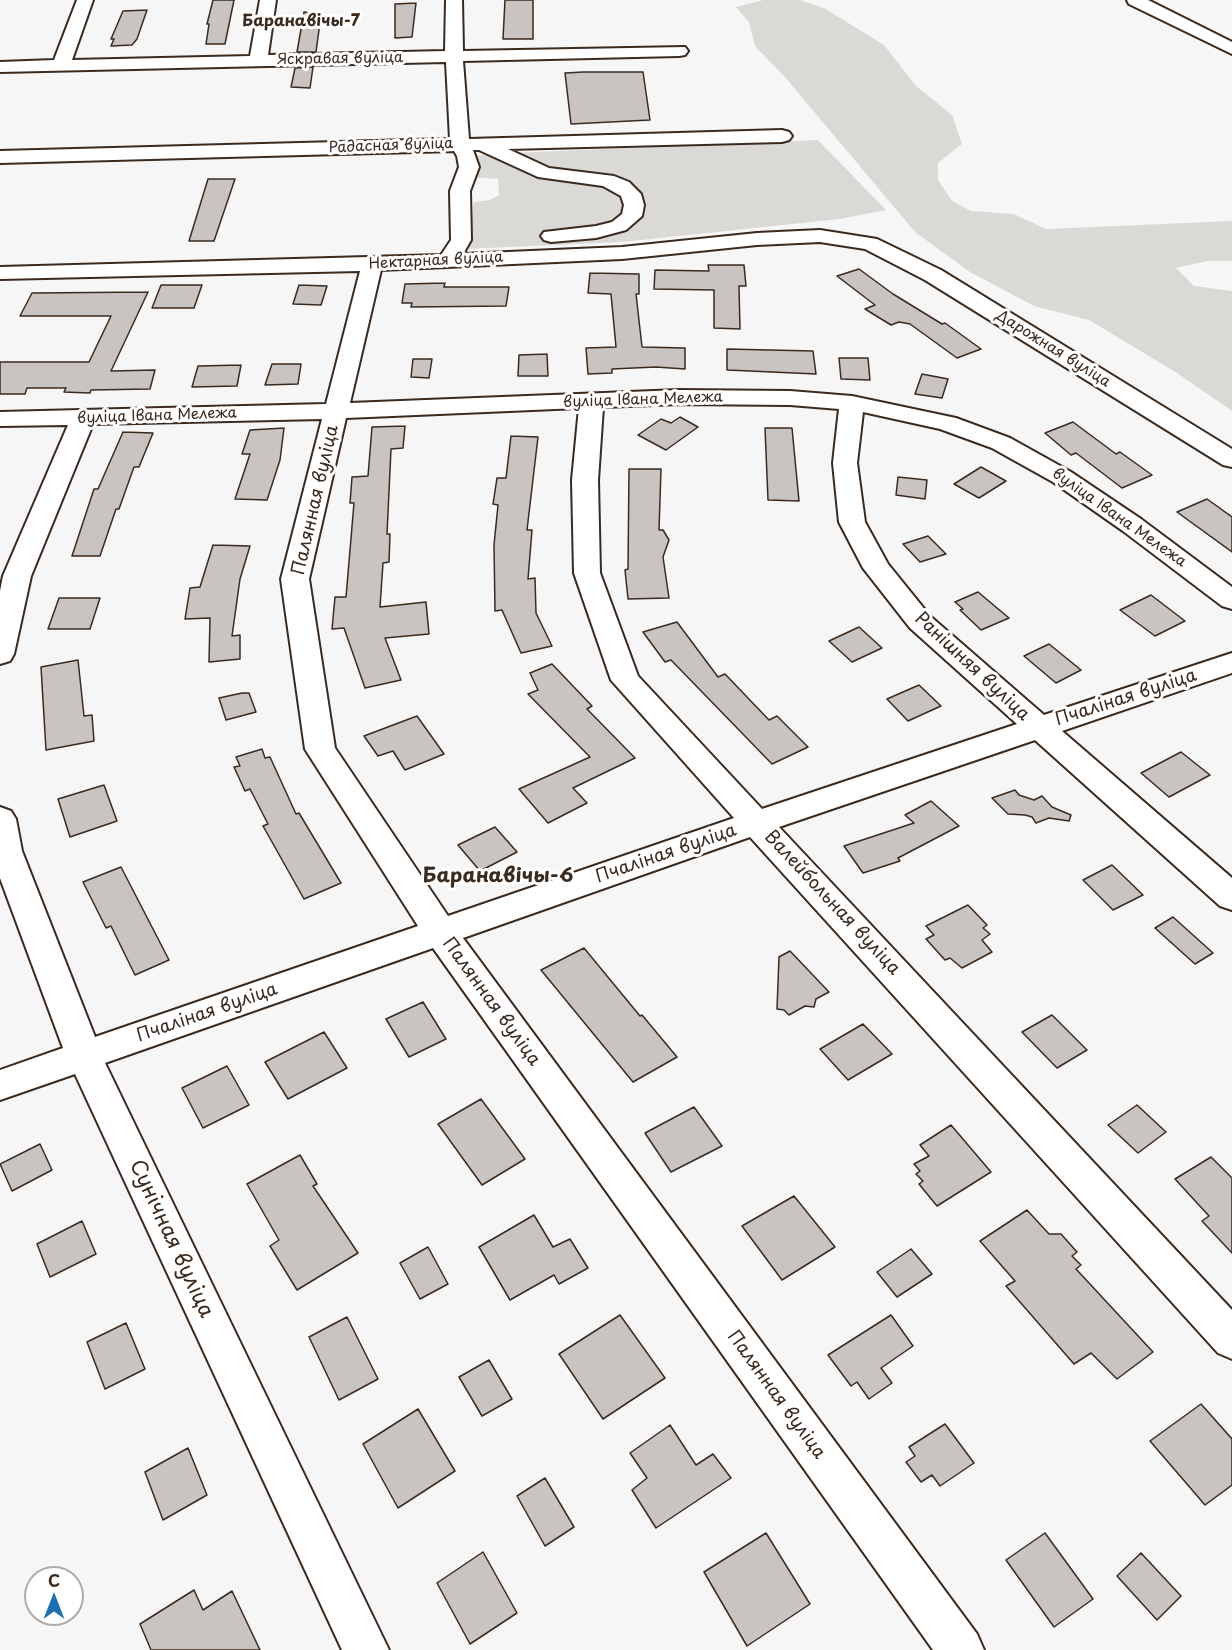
<!DOCTYPE html>
<html>
<head>
<meta charset="utf-8">
<style>
	body { margin:0 }
	#map { position:relative; width:1232px; height:1650px; overflow:hidden; background:#f7f6f6; font-family:"Playpen Sans",sans-serif }
	canvas { display:block }
	.north { position:absolute; left:24px; top:1566px; width:60px; height:60px; box-sizing:border-box; background:#fff; border:2px solid #b1aaa5; border-radius:50%; rotate:0deg; font-size:16px; font-weight:700; line-height:24px; text-align:center; color:#3b2a1e }
	.north::after { content:''; display:block; margin:auto; width:21px; height:27px; background:#1f6fb2; clip-path:polygon(50% 0,100% 100%,50% 72%,0 100%) }
</style>
</head>
<body>
<div id="map">
<canvas width="1232" height="1650"></canvas>
<div class="north">С</div>
</div>
<script>
const context = document.querySelector('canvas').getContext('2d');
context.lineJoin = 'round';
function fillPath(path, color) {
  context.fillStyle = color;
  context.fill(path, 'evenodd');
}
function shape(rows) {
  const path = new Path2D();
  for (const r of rows) {
    path.moveTo(r[0], r[1]);
    for (let i = 2; i < r.length; i += 2) path.lineTo(r[i], r[i + 1]);
  }
  return path;
}
function trace(path, color, width, dash) {
  context.strokeStyle = color;
  context.lineWidth = width;
  context.lineCap = dash ? 'butt' : 'round';
  context.setLineDash(dash || []);
  context.stroke(path);
}
function label(font, color, halo, rows, align = 'center') {
  context.font = font + ' "Playpen Sans",sans-serif';
  context.lineWidth = 6;
  context.setLineDash([]);
  context.textBaseline = 'middle';
  context.strokeStyle = halo;
  context.fillStyle = color;
  for (const [text, x, y, turn = 0] of rows) {
    context.save();
    context.translate(x, y);
    context.rotate((+turn || 0) * Math.PI / 180);
    context.textAlign = isNaN(turn) ? turn : align;
    if (halo) context.strokeText(text, 0, 0);
    context.fillText(text, 0, 0);
    context.restore();
  }
}
const green = shape([
	[763,0,800,0,824,8,884,45,916,86,952,115,962,144,938,163,938,180,952,201,971,211,1014,214,1046,229,1232,221,1232,261,1207,261,1176,268,1194,286,1232,291,1232,411,1177,373,1089,320,1034,306,970,272,915,232,785,77,755,46,749,22,736,7],
	[818,140,886,210,840,219,622,242,465,249,474,202,490,200,499,195,498,179,473,177,470,157,489,154]
]);
const building = shape([
	[213,0,234,0,225,44,206,44,209,24,207,24,213,0],
	[505,0,533,0,533,39,503,39,505,0],
	[416,3,412,37,395,38,395,4,416,3],
	[147,10,137,39,132,45,111,46,114,39,111,39,123,11,147,10],
	[304,12,321,15,316,52,297,52,304,12],
	[313,67,310,88,291,87,295,68,313,67],
	[583,72,643,72,650,120,571,124,565,73,583,72],
	[208,179,235,179,214,241,189,241,208,179],
	[708,265,744,265,746,286,739,286,740,329,714,328,714,290,654,289,655,270,709,271,708,265],
	[859,269,893,294,942,324,945,323,981,349,957,358,910,324,899,322,891,325,865,309,875,305,837,276,859,269],
	[590,273,639,274,639,294,636,294,642,347,685,348,685,369,656,367,612,369,612,373,588,374,586,348,616,347,611,294,588,293,590,273],
	[445,283,444,287,509,287,506,306,411,307,412,303,402,303,405,284,445,283],
	[161,285,202,285,194,308,152,308,161,285],
	[299,285,327,286,321,305,293,304,299,285],
	[148,292,111,371,155,370,150,389,91,390,90,393,64,392,66,388,27,388,25,394,0,394,0,362,89,362,111,316,20,316,32,293,148,292],
	[727,349,813,351,816,374,727,370,727,349],
	[547,354,548,376,518,376,519,355,547,354],
	[839,358,868,358,870,380,841,379,839,358],
	[413,359,432,359,429,378,411,377,413,359],
	[272,364,301,364,298,384,265,385,272,364],
	[241,365,237,386,192,387,198,366,241,365],
	[922,374,948,379,942,398,915,394,922,374],
	[680,417,698,427,666,450,638,435,661,419,671,423,680,417],
	[1073,422,1116,454,1120,452,1152,475,1122,488,1076,453,1071,455,1045,433,1073,422],
	[405,426,403,448,391,449,387,534,390,534,389,562,383,563,380,607,426,602,429,634,385,638,401,680,365,688,344,628,332,629,335,597,346,597,354,503,350,503,352,477,368,476,372,427,405,426],
	[284,428,280,460,267,500,235,499,250,454,242,454,250,430,284,428],
	[765,428,792,428,799,501,768,500,765,428],
	[123,432,153,433,139,467,134,467,119,509,116,509,100,556,72,556,94,489,98,489,123,432],
	[511,436,538,437,527,530,532,530,528,579,535,578,536,613,552,646,521,653,502,610,495,611,494,545,498,505,493,504,497,478,506,478,511,436],
	[981,467,1006,481,979,498,954,484,981,467],
	[629,469,661,469,659,530,663,530,669,540,663,557,669,598,628,599,625,570,628,569,629,469],
	[898,477,927,480,925,499,896,495,898,477],
	[1207,499,1232,517,1232,552,1177,512,1207,499],
	[928,536,946,554,920,562,903,544,928,536],
	[213,545,250,546,240,579,232,636,240,635,240,659,209,662,210,618,185,619,190,588,200,587,213,545],
	[978,592,1009,618,981,630,960,610,963,609,955,602,978,592],
	[1151,595,1185,621,1155,636,1120,610,1151,595],
	[59,598,100,598,90,629,48,629,59,598],
	[677,622,718,677,725,674,769,720,777,716,808,747,772,764,671,660,665,662,643,632,677,622],
	[859,627,882,648,852,662,829,641,859,627],
	[1049,644,1081,670,1056,683,1024,656,1049,644],
	[78,660,84,716,92,715,94,741,46,750,41,667,78,660],
	[552,664,592,706,587,709,635,758,573,788,587,803,548,823,519,789,590,757,528,694,538,690,530,673,552,664],
	[919,685,941,706,908,721,887,699,919,685],
	[242,693,249,693,256,712,226,720,219,698,242,693],
	[417,716,444,754,405,770,393,751,378,756,364,736,417,716],
	[262,749,265,758,270,757,296,814,299,813,341,883,304,899,263,826,268,824,250,789,245,791,234,767,240,766,236,757,262,749],
	[1181,752,1210,775,1169,797,1141,773,1181,752],
	[104,785,117,821,70,837,58,799,104,785],
	[1015,790,1019,795,1034,800,1042,796,1052,807,1071,815,1069,821,1049,818,1036,823,1032,817,1025,815,1008,814,992,798,1015,790],
	[931,801,959,826,898,858,900,861,863,873,844,846,914,823,905,815,931,801],
	[495,827,517,852,480,871,458,845,495,827],
	[1112,865,1143,895,1113,910,1083,880,1112,865],
	[121,867,169,960,135,975,111,926,106,928,83,882,121,867],
	[968,905,987,925,983,928,990,934,982,940,992,952,962,968,950,958,945,960,926,939,934,935,926,926,968,905],
	[1173,917,1213,953,1195,964,1155,928,1173,917],
	[584,948,640,1016,642,1015,677,1057,633,1082,541,970,584,948],
	[790,951,829,992,816,999,814,1007,805,1006,789,1015,784,1010,777,1009,779,957,790,951],
	[423,1002,446,1039,409,1057,386,1019,423,1002],
	[1052,1015,1087,1050,1057,1068,1022,1032,1052,1015],
	[863,1024,892,1054,848,1080,820,1049,863,1024],
	[324,1032,347,1068,288,1099,265,1062,324,1032],
	[227,1066,249,1105,203,1128,182,1088,227,1066],
	[481,1099,525,1159,482,1185,438,1124,481,1099],
	[1137,1105,1166,1132,1138,1153,1108,1125,1137,1105],
	[694,1107,722,1146,671,1172,645,1133,694,1107],
	[951,1125,991,1172,937,1206,919,1184,923,1181,916,1174,920,1171,914,1164,929,1156,920,1145,951,1125],
	[40,1144,52,1170,12,1191,0,1164,40,1144],
	[300,1155,317,1184,313,1186,358,1253,297,1290,270,1246,279,1240,247,1184,300,1155],
	[1211,1157,1232,1178,1232,1253,1202,1221,1209,1216,1175,1179,1211,1157],
	[794,1196,835,1247,782,1280,742,1226,794,1196],
	[1027,1210,1049,1234,1061,1234,1077,1252,1072,1256,1081,1265,1076,1269,1153,1352,1117,1379,1091,1353,1074,1364,1006,1286,1015,1281,980,1241,1027,1210],
	[534,1215,553,1247,570,1239,588,1268,559,1284,554,1275,510,1300,479,1247,534,1215],
	[82,1221,96,1254,50,1277,37,1244,82,1221],
	[428,1247,448,1284,420,1299,400,1263,428,1247],
	[911,1249,932,1274,897,1297,877,1272,911,1249],
	[620,1315,665,1378,603,1419,559,1354,620,1315],
	[891,1315,913,1346,881,1368,892,1383,869,1399,857,1382,851,1386,828,1355,891,1315],
	[347,1317,378,1379,339,1400,309,1337,347,1317],
	[126,1323,145,1369,105,1389,87,1342,126,1323],
	[489,1360,512,1399,482,1416,459,1377,489,1360],
	[1201,1404,1232,1439,1232,1485,1205,1505,1150,1441,1201,1404],
	[418,1409,455,1471,398,1508,363,1444,418,1409],
	[945,1424,974,1463,940,1486,932,1475,921,1482,906,1462,915,1456,909,1447,945,1424],
	[670,1425,696,1465,713,1454,731,1478,656,1528,632,1490,647,1478,630,1453,670,1425],
	[188,1448,207,1495,163,1520,145,1472,188,1448],
	[545,1478,574,1527,545,1546,517,1496,545,1478],
	[766,1533,810,1604,747,1646,704,1572,766,1533],
	[1045,1533,1093,1599,1054,1627,1006,1560,1045,1533],
	[483,1552,517,1613,470,1644,437,1583,483,1552],
	[1141,1553,1181,1596,1157,1620,1117,1576,1141,1553],
	[194,1590,203,1610,232,1591,260,1650,151,1650,140,1624,194,1590]
]);
const minor = shape([
	[77,0,93,0,72,60,250,56,260,0,276,0,268,55,445,51,446,0,462,0,463,51,685,47,688,51,685,55,679,56,463,61,469,139,782,130,789,132,792,136,789,140,782,142,508,149,549,168,614,176,629,182,641,194,644,205,642,216,626,230,596,238,551,242,544,240,541,236,544,232,596,226,612,222,622,214,624,205,621,196,603,186,538,177,479,150,473,150,479,167,470,191,471,240,463,254,622,247,757,233,820,230,877,239,941,270,1232,449,1232,467,1223,465,925,280,865,249,820,242,757,245,622,259,381,270,350,403,679,390,790,391,852,396,956,418,1010,438,1071,472,1141,519,1232,587,1232,609,1222,606,1123,531,1053,482,992,448,940,429,863,412,857,463,865,522,888,564,930,616,1044,715,1232,653,1232,673,1062,731,1232,878,1232,910,1220,906,1035,740,779,827,1232,1310,1232,1359,1218,1353,750,837,463,938,977,1634,984,1650,933,1650,433,948,105,1063,389,1650,342,1650,75,1074,0,1100,0,1070,63,1048,0,878,0,807,11,811,16,819,22,851,95,1037,418,926,305,749,281,579,322,419,93,424,31,576,14,654,10,661,0,664,0,591,3,576,68,425,0,426,0,412,326,404,360,271,0,279,0,267,441,255,451,240,450,191,459,167,457,156,454,151,0,163,0,151,450,139,446,62,0,72,0,62,54,60,77,0],
	[679,404,790,405,839,409,833,463,839,522,863,568,910,628,1017,724,762,809,638,676,600,573,598,480,603,407,679,404],
	[579,408,572,480,574,573,611,680,734,818,448,916,335,748,309,579,346,418,579,408],
	[1127,0,1148,0,1232,42,1232,54,1129,4,1127,0]
]);
const farStreetnames = [
	["Яскравая вуліца",340,59,-1],
	["Радасная вуліца",391,146,-2],
	["Нектарная вуліца",436,261,-3],
	["Дарожная вуліца",1053,349,32],
	["вуліца Івана Мележа",643,400,-2],
	["вуліца Івана Мележа",157,416,-2],
	["вуліца Івана Мележа",1119,518,35]
];
const farNeighbourhoodnames = [
	["Баранавічы-7",301,22]
];
const streetNames = [
	["Палянная вуліца",316,500,-77],
	["Ранішняя вуліца",972,667,43],
	["Пчаліная вуліца",1126,698,-18],
	["Пчаліная вуліца",666,854,-19],
	["Валейбольная вуліца",832,903,47],
	["Палянная вуліца",491,1002,54],
	["Пчаліная вуліца",207,1013,-19],
	["Палянная вуліца",776,1395,54]
];
const neighbourhoodNames = [
	["Баранавічы-6",498,876]
];
const nearStreetnames = [
	["Сунічная вуліца",171,1239,65]
];
fillPath(green, '#dbd9d6');
fillPath(building, '#c9c3c1');
trace(building, '#3b2a1e', 1.5);
trace(minor, '#3b2a1e', 4);
fillPath(minor, '#fff');
label('15px', '#3b2a1e', '#fff', farStreetnames);
label('bold 16px', '#3b2a1e', '#fff', farNeighbourhoodnames);
label('18px', '#3b2a1e', '#fff', streetNames);
label('bold 20px', '#3b2a1e', '#fff', neighbourhoodNames);
label('21px', '#3b2a1e', '#fff', nearStreetnames);
</script>
</body>
</html>
